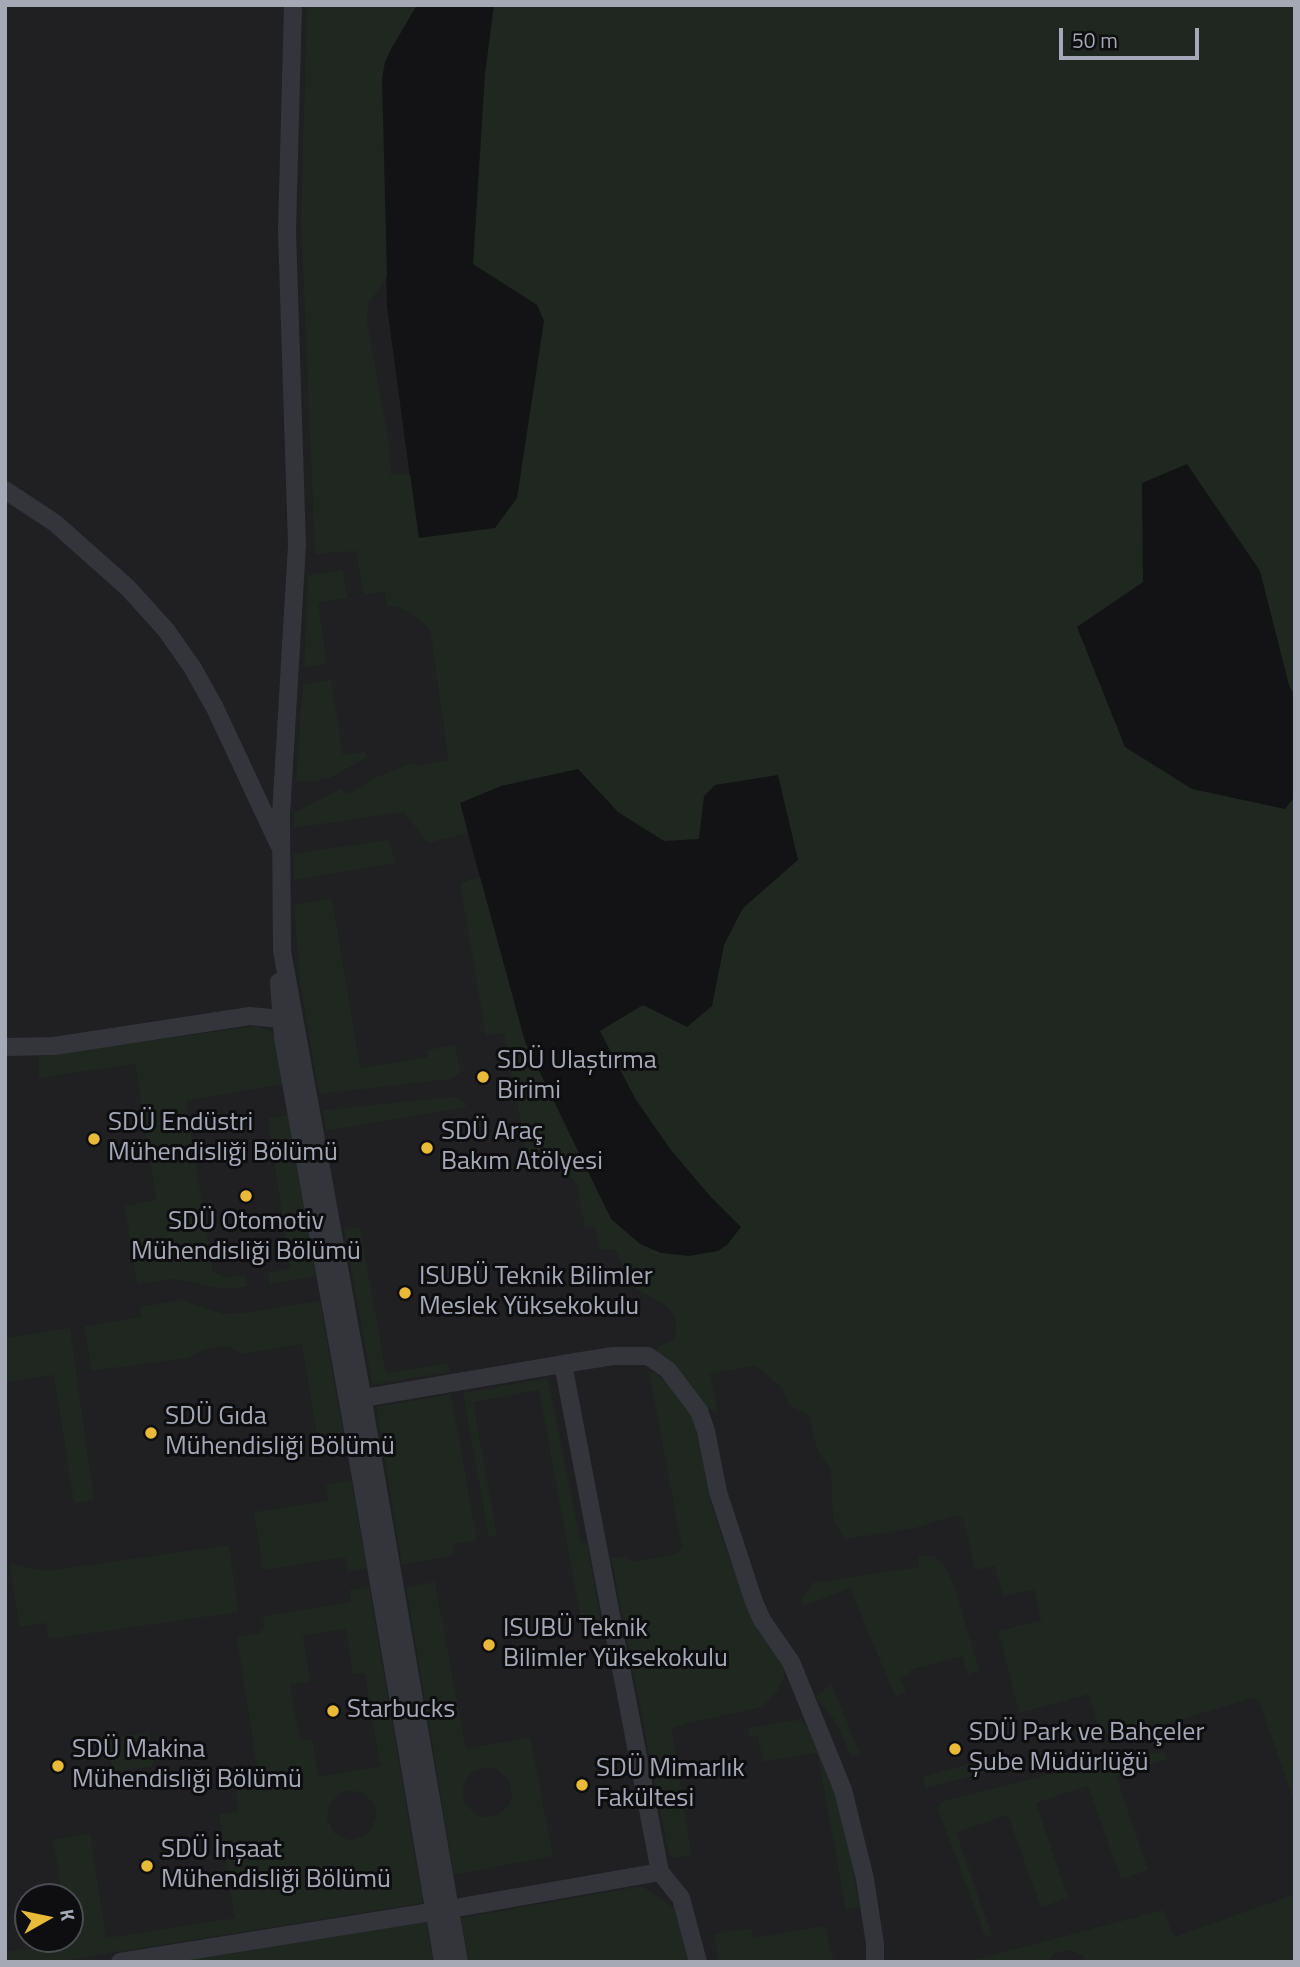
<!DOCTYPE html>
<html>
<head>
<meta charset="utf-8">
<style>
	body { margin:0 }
	#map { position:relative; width:1300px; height:1967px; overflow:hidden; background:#131315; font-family:"Titillium Web",sans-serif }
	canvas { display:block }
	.frame { position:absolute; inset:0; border:7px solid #a5a9b5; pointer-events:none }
	.north { position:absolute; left:14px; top:1883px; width:70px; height:70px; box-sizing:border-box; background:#0e0e10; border:2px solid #4a4c52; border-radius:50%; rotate:81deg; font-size:19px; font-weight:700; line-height:28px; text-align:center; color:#a5a9b5 }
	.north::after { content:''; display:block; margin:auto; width:24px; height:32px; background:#e9ba37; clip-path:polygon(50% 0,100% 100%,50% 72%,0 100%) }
	.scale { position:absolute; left:1059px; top:28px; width:140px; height:32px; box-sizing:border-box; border:4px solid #a5a9b5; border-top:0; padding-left:9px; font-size:21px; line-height:24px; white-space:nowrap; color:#a5a9b5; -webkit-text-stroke:5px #0e0e10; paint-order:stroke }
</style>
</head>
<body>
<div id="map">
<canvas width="1300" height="1967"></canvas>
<div class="frame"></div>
<div class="north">K</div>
<div class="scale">50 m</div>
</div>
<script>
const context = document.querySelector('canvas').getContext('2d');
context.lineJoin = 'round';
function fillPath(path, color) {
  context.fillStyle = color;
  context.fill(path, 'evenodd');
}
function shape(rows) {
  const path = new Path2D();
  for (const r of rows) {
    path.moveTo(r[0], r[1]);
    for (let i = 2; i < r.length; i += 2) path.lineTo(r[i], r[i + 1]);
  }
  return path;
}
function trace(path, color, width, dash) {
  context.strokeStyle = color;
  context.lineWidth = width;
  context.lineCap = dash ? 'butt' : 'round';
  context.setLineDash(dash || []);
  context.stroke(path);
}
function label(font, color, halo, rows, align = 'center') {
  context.font = font + ' "Titillium Web",sans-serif';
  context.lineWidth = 6;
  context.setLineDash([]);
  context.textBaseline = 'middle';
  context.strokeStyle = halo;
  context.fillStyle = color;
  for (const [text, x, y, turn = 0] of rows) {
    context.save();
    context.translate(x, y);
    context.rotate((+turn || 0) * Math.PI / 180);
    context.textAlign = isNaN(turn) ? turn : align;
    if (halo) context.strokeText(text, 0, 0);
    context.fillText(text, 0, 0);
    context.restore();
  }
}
const built = shape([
	[5,5,383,5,380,22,387,306,448,760,525,1042,611,1219,783,1368,1295,1454,1295,1962,5,1962],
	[28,1897,70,1897,70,1939,28,1939]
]);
const green = shape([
	[307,5,417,5,391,49,385,62,382,78,387,277,368,304,367,322,389,443,391,475,410,474,419,538,495,528,517,498,544,321,537,305,473,264,485,74,494,5,1295,5,1295,697,1289,685,1260,571,1187,464,1142,483,1143,582,1077,627,1125,747,1192,789,1285,809,1295,796,1295,1804,1259,1701,1252,1698,1147,1730,1112,1736,1100,1731,1089,1694,1019,1713,998,1631,1041,1620,1034,1590,1003,1596,995,1566,975,1570,964,1521,960,1517,954,1516,915,1528,846,1539,842,1535,833,1518,831,1471,817,1449,809,1415,789,1405,782,1388,758,1367,754,1366,710,1374,718,1413,705,1408,658,1353,658,1347,675,1339,676,1322,672,1312,665,1305,632,1287,615,1249,600,1250,595,1227,585,1228,577,1185,556,1155,528,1160,504,1033,486,1036,460,883,480,877,525,1042,611,1219,640,1244,661,1253,689,1256,718,1251,727,1245,741,1227,710,1196,671,1150,636,1100,600,1031,643,1005,687,1027,712,1006,724,945,743,908,798,860,778,775,715,785,704,796,699,839,664,841,618,812,578,769,501,786,460,803,468,833,428,843,404,812,294,828,294,813,341,788,346,795,377,777,412,763,419,766,448,760,430,629,413,615,400,607,387,606,384,591,364,595,356,551,315,554,301,219],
	[343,570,347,598,318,603,327,664,304,668,308,575],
	[331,680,343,755,366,752,367,757,330,778,316,781,296,781,303,684],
	[387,840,390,842,395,863,294,880,293,854],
	[332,898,360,1068,428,1057,427,1050,455,1045,460,1072,451,1079,319,1094,300,982,294,905],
	[257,1026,273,1034,282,1084,186,1101,213,1272,226,1277,245,1275,247,1287,223,1289,175,1279,137,1284,125,1206,156,1200,135,1064,39,1078,39,1056],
	[452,1097,465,1102,466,1107,326,1131,323,1110],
	[288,1115,316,1276,269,1284,268,1273,290,1268,268,1118],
	[360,1227,386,1373,448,1363,450,1372,372,1385,344,1229],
	[181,1300,224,1314,242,1313,320,1301,345,1443,319,1447,302,1344,242,1354,229,1346,205,1349,188,1358,91,1371,85,1326,141,1317,140,1307],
	[70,1328,94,1500,74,1503,54,1375,5,1382,5,1338],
	[649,1372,655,1373,672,1387,691,1412,699,1438,709,1496,720,1532,748,1606,784,1667,785,1674,778,1690,762,1707,684,1724,674,1728,672,1732,691,1851,690,1855,677,1858,672,1857,668,1850,611,1558,624,1556,632,1562,676,1554,682,1547],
	[548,1378,581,1543,587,1543,602,1628,599,1632,584,1636,539,1390,473,1402,497,1536,489,1537,463,1393],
	[451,1394,477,1540,453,1544,454,1555,402,1565,376,1407],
	[351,1480,367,1568,347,1572,345,1557,263,1570,254,1512,328,1501,326,1485],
	[229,1545,238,1612,49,1639,46,1623,19,1627,10,1564,46,1571],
	[918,1555,934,1556,945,1566,955,1588,979,1671,968,1674,962,1656,910,1670,910,1675,901,1678,906,1693,895,1696,850,1588,804,1606,801,1598,808,1592,811,1583,919,1567],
	[435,1582,466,1749,530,1737,553,1856,454,1875,406,1587],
	[488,1767,497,1769,509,1780,512,1796,510,1804,498,1815,483,1817,475,1814,464,1802,463,1786,472,1772],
	[369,1586,423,1903,55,1962,5,1962,5,1952,68,1943,70,1939,70,1897,62,1897,53,1839,90,1834,106,1938,235,1918,219,1814,238,1812,235,1784,259,1780,237,1637,260,1633,264,1628,263,1616,351,1602,350,1590],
	[346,1629,353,1674,365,1673,380,1766,319,1777,312,1739,300,1740,290,1685,310,1681,303,1636],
	[348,1790,363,1793,374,1803,376,1810,376,1818,370,1832,356,1839,349,1840,334,1833,327,1819,329,1804,340,1793],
	[832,1684,860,1754,852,1757,834,1719,815,1697],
	[794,1720,801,1721,809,1729,829,1774,843,1818,860,1907,846,1910,818,1756,814,1753,763,1762,758,1736,749,1737,748,1728],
	[149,1732,154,1766,112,1772,107,1739],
	[1164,1752,1167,1759,1116,1776,1148,1870,1121,1879,1088,1786,1036,1803,1068,1898,1041,1908,1008,1815,956,1832,992,1936,985,1936,938,1809,940,1802,1102,1761],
	[1002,1755,1005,1766,1004,1768,926,1788,922,1777],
	[642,1886,674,1908,689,1962,469,1962,461,1918],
	[1295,1894,1295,1962,1088,1962,1082,1955,1068,1950,1054,1954,1048,1962,966,1962,1163,1910,1174,1937],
	[426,1922,433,1962,176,1962],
	[825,1926,834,1962,719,1962,714,1934,751,1928,754,1938]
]);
const minor = shape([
	[293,5,287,231,297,545,281,815,282,951,360,1384,459,1962],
	[5,490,55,523,128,588,166,630,192,667,215,708,279,845],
	[279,982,283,1038,348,1401,443,1962],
	[5,1047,54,1046,250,1016,291,1020],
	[563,1364,613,1356,648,1356,668,1370,699,1411,706,1431,718,1492,754,1602,762,1620,791,1662,843,1790,865,1879,875,1944,875,1962],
	[352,1400,563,1364,660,1872],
	[120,1962,450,1909,660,1872,681,1898,698,1962]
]);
const markers = [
	[483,1077,7,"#e9ba37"],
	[94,1139,7,"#e9ba37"],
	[427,1148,7,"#e9ba37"],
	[246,1196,7,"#e9ba37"],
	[405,1293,7,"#e9ba37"],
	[151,1433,7,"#e9ba37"],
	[489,1645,7,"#e9ba37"],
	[333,1711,7,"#e9ba37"],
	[955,1749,7,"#e9ba37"],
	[58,1766,7,"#e9ba37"],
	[582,1785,7,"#e9ba37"],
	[147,1866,7,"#e9ba37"]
];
const poiNames = [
	["SDÜ Ulaştırma",497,1062],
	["Birimi",497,1092],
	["SDÜ Endüstri",108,1124],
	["Mühendisliği Bölümü",108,1154],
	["SDÜ Araç",441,1133],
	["Bakım Atölyesi",441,1163],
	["SDÜ Otomotiv",246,1223,"center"],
	["Mühendisliği Bölümü",246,1253,"center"],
	["ISUBÜ Teknik Bilimler",419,1278],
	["Meslek Yüksekokulu",419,1308],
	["SDÜ Gıda",165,1418],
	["Mühendisliği Bölümü",165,1448],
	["ISUBÜ Teknik",503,1630],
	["Bilimler Yüksekokulu",503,1660],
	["Starbucks",347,1711],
	["SDÜ Park ve Bahçeler",969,1734],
	["Şube Müdürlüğü",969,1764],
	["SDÜ Makina",72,1751],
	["Mühendisliği Bölümü",72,1781],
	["SDÜ Mimarlık",596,1770],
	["Fakültesi",596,1800],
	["SDÜ İnşaat",161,1851],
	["Mühendisliği Bölümü",161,1881]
];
fillPath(built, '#201f22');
fillPath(green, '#202721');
trace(minor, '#34353a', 18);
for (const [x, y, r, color] of markers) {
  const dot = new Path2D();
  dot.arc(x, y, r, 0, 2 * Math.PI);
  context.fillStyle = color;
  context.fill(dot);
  trace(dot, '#0e0e10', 2.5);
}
label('26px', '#a5a9b5', '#0e0e10', poiNames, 'left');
</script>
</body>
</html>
